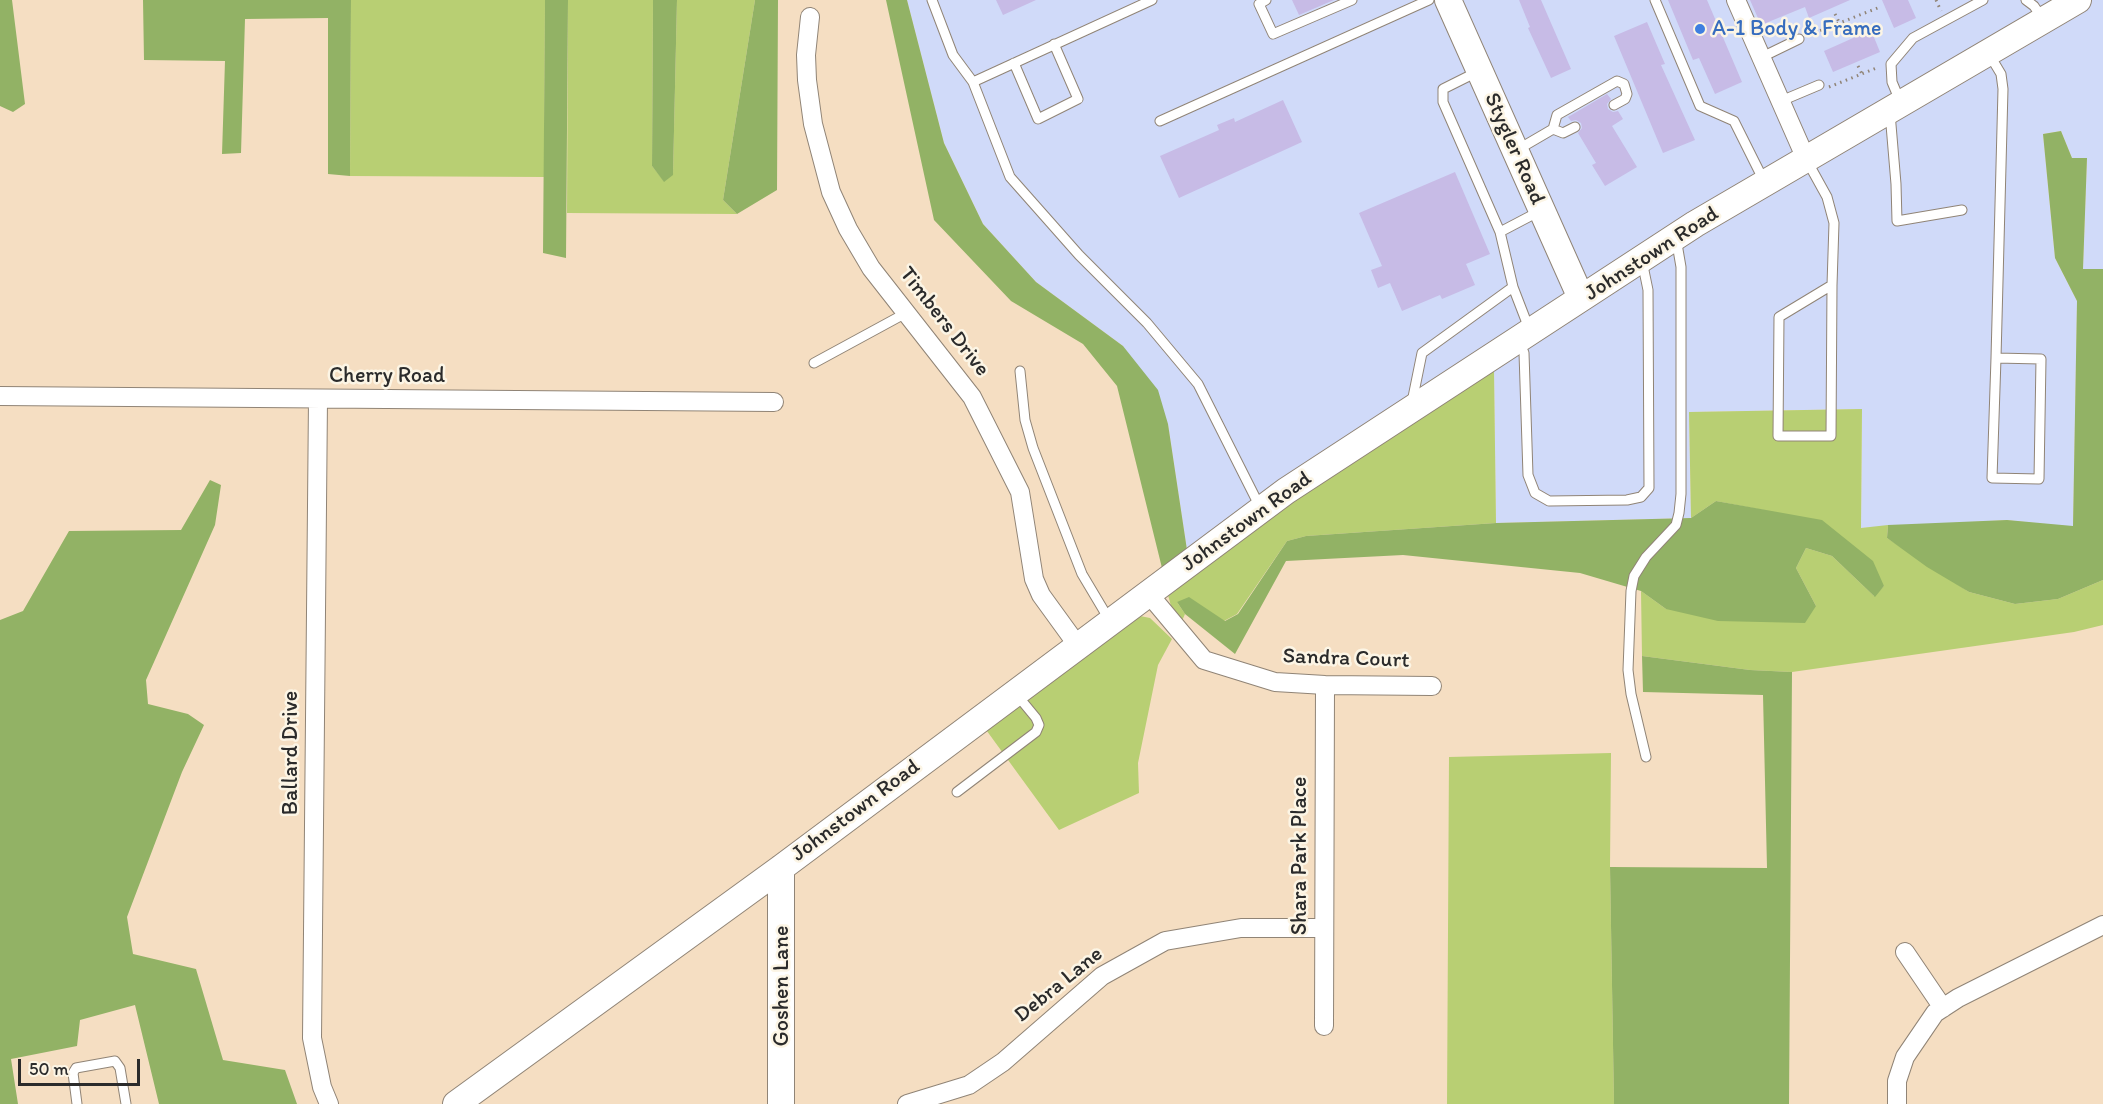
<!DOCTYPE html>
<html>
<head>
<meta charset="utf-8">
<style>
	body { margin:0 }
	#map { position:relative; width:2103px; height:1104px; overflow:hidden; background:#f5dec2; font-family:Itim,sans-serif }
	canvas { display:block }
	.scale { position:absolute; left:18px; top:1059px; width:122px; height:27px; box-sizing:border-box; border:3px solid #2b2b2b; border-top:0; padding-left:8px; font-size:18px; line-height:21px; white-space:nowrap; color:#2b2b2b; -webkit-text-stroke:4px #fcf5e5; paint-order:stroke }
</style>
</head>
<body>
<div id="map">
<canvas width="2103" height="1104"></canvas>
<div class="scale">50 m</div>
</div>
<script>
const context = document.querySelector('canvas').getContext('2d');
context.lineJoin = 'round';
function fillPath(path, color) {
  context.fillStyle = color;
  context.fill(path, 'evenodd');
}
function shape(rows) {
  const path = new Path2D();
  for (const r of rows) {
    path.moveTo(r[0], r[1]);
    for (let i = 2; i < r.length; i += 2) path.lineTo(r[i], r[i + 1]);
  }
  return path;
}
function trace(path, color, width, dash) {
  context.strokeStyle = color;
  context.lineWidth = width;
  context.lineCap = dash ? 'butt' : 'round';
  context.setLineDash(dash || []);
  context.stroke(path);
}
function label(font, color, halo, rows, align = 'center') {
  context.font = font + ' Itim,sans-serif';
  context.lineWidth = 5;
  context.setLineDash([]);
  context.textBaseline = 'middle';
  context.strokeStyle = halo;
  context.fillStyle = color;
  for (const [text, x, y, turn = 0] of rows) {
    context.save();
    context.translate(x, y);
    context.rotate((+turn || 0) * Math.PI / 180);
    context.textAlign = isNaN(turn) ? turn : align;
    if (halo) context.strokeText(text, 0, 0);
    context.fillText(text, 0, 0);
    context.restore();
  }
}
const built = shape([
	[907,0,2103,0,2103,269,2083,269,2087,159,2072,158,2061,131,2043,134,2055,258,2077,301,2073,527,2007,520,1861,528,1862,409,1689,412,1691,518,1496,523,1494,371,1187,550,1168,424,1123,346,1036,282,983,224,944,143]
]);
const green = shape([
	[351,0,545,0,544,177,350,176],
	[568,0,653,0,652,166,664,181,673,174,677,0,755,0,723,200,737,214,567,213],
	[1494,370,1496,523,1306,536,1287,541,1237,614,1224,621,1177,602,1185,614,1181,623,1171,606,1168,595,1175,587,1266,516],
	[1862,409,1861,528,1888,525,1887,538,1969,592,2015,604,2058,599,2103,580,2103,625,2074,632,1792,672,1750,670,1642,656,1641,591,1666,609,1816,606,1796,568,1806,548,1832,556,1874,596,1884,586,1768,511,1716,501,1691,518,1689,412],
	[1140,616,1150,618,1172,639,1158,665,1138,763,1139,793,1059,830,984,727],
	[1611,753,1610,867,1614,1104,1447,1104,1449,757]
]);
const forest = shape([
	[0,0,12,0,25,104,13,112,0,106],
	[143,0,351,0,350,176,328,174,328,18,245,19,241,153,222,154,225,61,144,60],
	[545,0,568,0,566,258,543,253],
	[653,0,677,0,673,175,664,182,652,166],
	[755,0,778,0,777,190,737,214,723,200],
	[886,0,907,0,944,143,983,224,1036,282,1123,346,1158,390,1168,424,1187,550,1162,568,1117,386,1083,344,1011,301,934,220],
	[2061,131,2072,158,2087,158,2083,269,2103,269,2103,580,2058,599,2015,604,1969,592,1927,567,1887,538,1888,525,2007,520,2073,526,2077,301,2055,258,2043,134],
	[210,480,221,485,215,525,146,680,148,704,188,714,204,725,182,772,127,917,133,954,196,969,223,1060,285,1070,297,1104,159,1104,135,1005,80,1020,77,1046,11,1059,18,1104,0,1104,0,620,23,611,69,531,181,530],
	[1716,501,1822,520,1873,561,1884,586,1875,597,1832,556,1806,548,1796,568,1816,606,1805,623,1718,621,1666,609,1641,591,1580,573,1403,555,1286,561,1235,654,1185,614,1177,602,1189,597,1225,621,1238,614,1287,541,1306,536,1496,523,1691,518],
	[1642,656,1750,670,1792,672,1789,1104,1614,1104,1610,867,1767,868,1763,695,1643,692]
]);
const building = shape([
	[996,0,1036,0,1003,15],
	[1292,0,1334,0,1299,15],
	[1519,0,1541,0,1571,69,1551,78,1528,28,1530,27],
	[1668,0,1707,0,1742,82,1715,94,1699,58,1693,60],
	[1750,0,1850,0,1809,18,1805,7,1761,25],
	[1882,0,1908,0,1916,18,1894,28],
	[1647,22,1665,64,1661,65,1695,140,1663,153,1614,36],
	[1871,30,1880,52,1833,72,1824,51],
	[1607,94,1611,99,1607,104,1608,109,1613,112,1618,111,1623,119,1612,126,1637,167,1605,186,1592,165,1596,163,1578,133,1582,128,1581,123,1576,120,1571,121,1568,117],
	[1283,100,1302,142,1179,198,1160,156,1219,130,1217,125,1234,118,1235,122],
	[1455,172,1490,254,1466,264,1475,285,1442,299,1440,295,1402,311,1390,283,1378,288,1371,270,1382,266,1359,213]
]);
const path = shape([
	[1936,0,1941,11],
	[1835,14,1845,34],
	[1809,35,1880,7],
	[1858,66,1862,74],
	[1829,87,1879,67]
]);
const lane = shape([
	[932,0,953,55,973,82,1152,0],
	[1266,0,1259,4,1273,34,1352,0],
	[1655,0,1700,106,1734,121,1764,181],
	[2026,0,2034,6,2042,18],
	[1989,54,2001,74,2003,89,1996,358,1992,478,2039,479,2041,359,1996,358],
	[1762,57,1799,39],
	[1014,63,1038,119,1078,99,1054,44],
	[1477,72,1443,89,1443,102,1500,232,1513,287],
	[973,82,1010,177,1079,255,1147,323,1198,384,1260,507],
	[1781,101,1819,85],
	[1900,101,1892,82,1891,64,1913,38,1983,0],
	[1890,113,1896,184,1897,221,1962,210],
	[1160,121,1429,0],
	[1575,127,1563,133,1553,129,1557,115,1617,81,1624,84,1627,94,1625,99,1614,105],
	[1517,150,1553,129],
	[1806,159,1827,197,1834,223,1832,285,1779,317,1778,436,1831,436,1832,285],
	[1500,232,1540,211],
	[1519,341,1524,353,1528,475,1535,493,1549,501,1627,500,1641,497,1649,488,1648,290,1642,261],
	[814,363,906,313],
	[1020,371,1025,420,1033,448,1082,574,1110,621],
	[1412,402,1422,353,1513,287,1530,331],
	[1646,757,1631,694,1628,670,1631,591,1634,576,1646,557,1676,525,1679,513,1681,494,1681,267,1676,238],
	[957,792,1036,732,1039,725,1036,718,1017,695],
	[77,1104,73,1073,76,1068,115,1061,120,1068,126,1104]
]);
const street = shape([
	[1736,0,1806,159],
	[810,17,806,55,807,80,813,124,831,192,848,229,871,268,972,397,1020,492,1034,579,1041,595,1078,646],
	[0,396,774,402],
	[318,399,312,1038,322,1087,329,1104],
	[1148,593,1204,660,1275,682,1325,685,1432,686],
	[1905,952,1943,1008],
	[1324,1026,1325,685],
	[907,1104,969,1085,1003,1062,1102,976,1165,941,1241,928,1323,928],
	[1897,1104,1897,1081,1905,1057,1935,1013,1958,998,2103,925]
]);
const secondary = shape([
	[1448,0,1581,298],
	[781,868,781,1104],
	[456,1104,781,868,1286,491,1695,224,2078,0]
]);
const markers = [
	[1700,29,6,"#3f7fe0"]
];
const shopNames = [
	["A-1 Body & Frame",1712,29]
];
const streetNames = [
	["Stygler Road",1514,149,66],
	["Johnstown Road",1652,254,-33],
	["Timbers Drive",944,322,52],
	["Cherry Road",387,376],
	["Johnstown Road",1247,522,-36],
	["Sandra Court",1346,659,2],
	["Ballard Drive",291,753,-90],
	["Johnstown Road",856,811,-37],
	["Shara Park Place",1300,856,-90],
	["Debra Lane",1059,985,-39],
	["Goshen Lane",782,986,-90]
];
fillPath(built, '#d0daf9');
fillPath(green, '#b8cf73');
fillPath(forest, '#92b265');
fillPath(building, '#c7bbe6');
trace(lane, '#908476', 11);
trace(street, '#908476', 20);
trace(secondary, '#908476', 28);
trace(path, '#908476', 3, [1.5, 4.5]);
trace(lane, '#fff', 9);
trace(street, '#fff', 18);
trace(secondary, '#fff', 26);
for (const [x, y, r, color] of markers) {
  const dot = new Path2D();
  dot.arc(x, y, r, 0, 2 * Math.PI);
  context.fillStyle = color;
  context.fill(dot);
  trace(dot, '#fcf5e5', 2);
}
label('22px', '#366cbe', '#fcf5e5', shopNames, 'left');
label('22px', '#2b2b2b', '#fcf5e5', streetNames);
</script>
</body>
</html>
